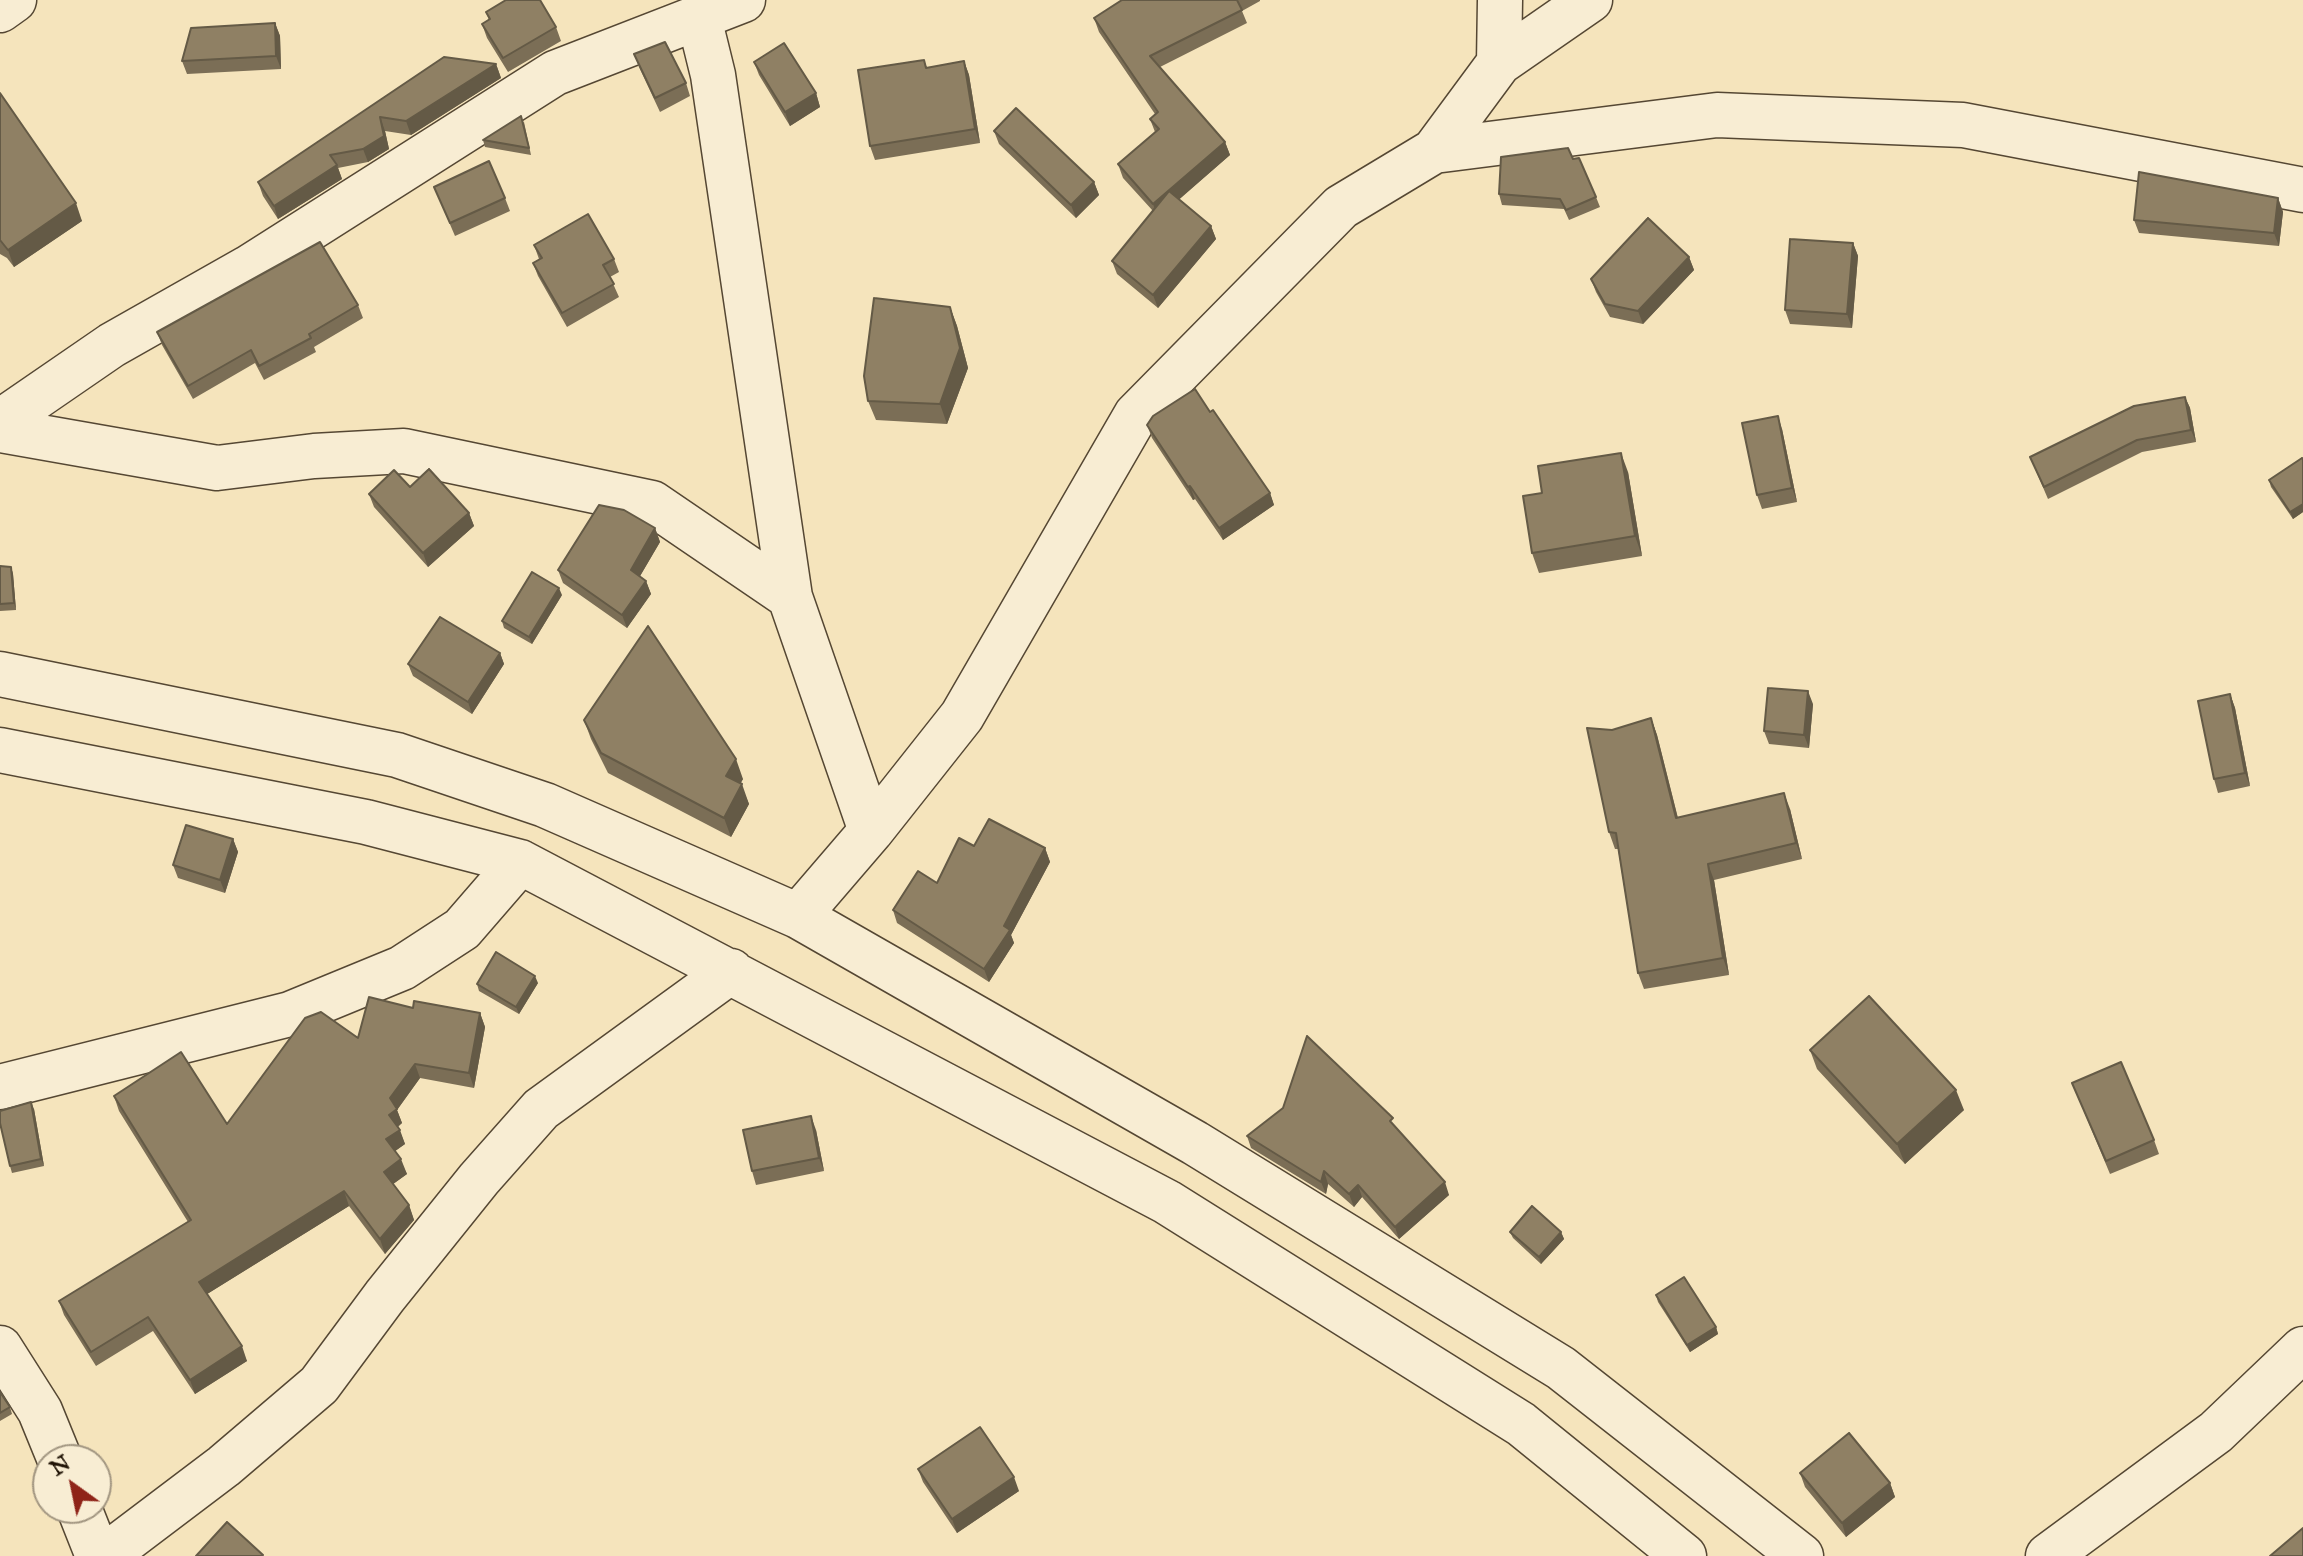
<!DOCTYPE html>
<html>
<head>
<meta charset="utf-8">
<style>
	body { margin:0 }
	#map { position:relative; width:2303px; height:1556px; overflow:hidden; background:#f5e4bc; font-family:"IM FELL Great Primer",serif }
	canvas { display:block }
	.north { position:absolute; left:32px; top:1444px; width:80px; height:80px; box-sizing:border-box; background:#f8edd3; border:2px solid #a29681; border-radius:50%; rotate:327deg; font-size:22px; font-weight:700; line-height:32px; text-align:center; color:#201305 }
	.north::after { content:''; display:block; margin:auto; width:28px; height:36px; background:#8f2418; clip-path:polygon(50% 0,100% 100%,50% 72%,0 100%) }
</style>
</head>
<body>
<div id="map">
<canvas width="2303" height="1556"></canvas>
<div class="north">N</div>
</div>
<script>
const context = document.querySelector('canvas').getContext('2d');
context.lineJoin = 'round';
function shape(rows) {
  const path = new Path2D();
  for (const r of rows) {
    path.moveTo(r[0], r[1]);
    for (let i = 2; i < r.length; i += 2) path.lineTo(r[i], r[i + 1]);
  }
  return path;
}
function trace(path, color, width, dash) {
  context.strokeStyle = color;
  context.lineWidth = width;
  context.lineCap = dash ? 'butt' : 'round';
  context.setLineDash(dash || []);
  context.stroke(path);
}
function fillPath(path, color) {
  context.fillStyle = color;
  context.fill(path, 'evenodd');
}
const minor = shape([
	[0,10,14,0],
	[699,18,713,75,790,597,871,831],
	[1499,63,1500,0],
	[1434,151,1717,115,1963,125,2303,190],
	[0,422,112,345,248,268,555,73,743,0],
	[0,430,217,468,314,456,404,451,652,503,790,597],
	[0,674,397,755,545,805,798,916,1195,1143,1561,1368,1801,1556],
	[0,750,366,822,520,862,1167,1202,1521,1424,1684,1556],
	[798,916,871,831,962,716,1136,415,1341,207,1434,151,1499,63,1590,0],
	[0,1087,290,1014,402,968,462,929,520,862],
	[0,1348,40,1411,60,1460],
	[79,1508,98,1556],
	[105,1556,224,1466,319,1385,385,1296,479,1179,541,1109,731,971],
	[2048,1556,2216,1432,2303,1349]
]);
const wall = shape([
	[1122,0,1260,0,1260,1,1242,11,1247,23,1160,67,1225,142,1230,155,1179,199,1211,226,1216,239,1158,308,1117,274,1112,261,1153,211,1123,178,1118,164,1155,132,1150,119,1155,114,1099,32,1094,18],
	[486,12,556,27,561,41,508,72,487,38,482,24,489,20],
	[275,23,280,36,281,69,187,74,182,61],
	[634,54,686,83,690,96,660,112,639,67],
	[444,57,496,64,501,78,411,135,385,131,389,149,368,162,338,168,342,179,278,219,263,196,258,182],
	[924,60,927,68,964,61,969,75,980,143,875,160,870,146],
	[754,62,816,93,820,107,790,126,759,75],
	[0,93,82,221,14,267,7,258,0,254],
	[524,122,531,155,485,147,483,140],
	[994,131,1094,182,1099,195,1076,218,999,144],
	[1573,159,1596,197,1600,207,1569,220,1564,209,1502,205,1499,194],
	[434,187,505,198,510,211,455,236],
	[2278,198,2283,212,2279,246,2139,233,2134,220],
	[1853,243,1858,256,1852,328,1790,324,1785,310],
	[534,245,614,259,619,272,610,277,619,297,567,327,538,276,533,263,539,259],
	[1689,257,1694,270,1643,324,1610,317,1596,292,1591,279],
	[358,305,363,318,314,347,316,352,264,380,255,363,193,399,162,345,157,332],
	[950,307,957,326,968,368,947,424,876,420,868,401],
	[2185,397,2190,408,2196,442,2142,452,2048,499,2030,457],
	[1210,412,1270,493,1274,505,1223,540,1195,499,1193,500,1152,438,1147,425],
	[1782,429,1797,502,1762,509,1757,495],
	[2303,459,2303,512,2293,519,2271,487,2269,480],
	[1628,472,1642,556,1539,573,1532,553,1542,493],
	[410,487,469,513,474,526,428,567,374,507,369,494],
	[655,528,660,542,640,576,646,581,651,594,627,628,563,583,558,570],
	[0,566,11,567,13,574,16,610,0,611],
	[562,595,532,644,504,628,502,621],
	[500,653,504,664,472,714,413,676,408,664],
	[2230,694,2235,708,2250,786,2218,793,2214,779],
	[1813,704,1809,748,1769,744,1764,731],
	[1651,718,1657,735,1678,818,1790,809,1802,859,1714,880,1729,975,1644,989,1638,973,1618,849,1615,849,1609,832,1612,730],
	[584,720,743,779,740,783,749,804,731,837,608,773,591,739],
	[233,839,238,852,225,893,178,878,173,865],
	[974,846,1045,848,1050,862,1011,935,1014,943,989,982,897,923,893,910,937,883],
	[538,983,519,1014,479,991,477,984],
	[413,1008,480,1013,485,1027,474,1088,420,1078,397,1110,402,1123,398,1127,405,1144,395,1151,407,1174,393,1184,409,1205,414,1220,385,1254,349,1206,207,1294,247,1361,195,1394,153,1331,96,1366,64,1315,59,1301,188,1222,119,1111,114,1096,227,1124,358,1038],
	[1810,1050,1964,1110,1905,1164,1817,1069],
	[2072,1083,2154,1140,2159,1154,2110,1174],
	[34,1109,44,1166,12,1173,10,1166],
	[1397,1129,1449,1195,1399,1239,1362,1197,1354,1207,1328,1184,1326,1194,1251,1148,1247,1136],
	[816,1130,824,1171,756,1185,752,1171],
	[1510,1232,1561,1232,1564,1239,1541,1264,1513,1238],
	[1656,1295,1716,1327,1718,1334,1690,1352,1658,1302],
	[0,1392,10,1407,12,1414,0,1421],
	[918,1469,1019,1491,957,1533,923,1482],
	[1800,1473,1890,1483,1895,1497,1846,1537,1805,1487]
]);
const shadedWall = shape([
	[275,23,280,36,281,69,276,56],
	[964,61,969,75,980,143,975,129],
	[496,64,501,78,411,135,406,121],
	[816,93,820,107,790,126,785,112],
	[380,117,385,131,389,149,368,162,363,149],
	[1225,142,1230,155,1158,218,1153,204],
	[337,165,342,179,278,219,274,206],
	[1094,182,1099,195,1076,218,1071,205],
	[2278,198,2283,212,2279,246,2274,233],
	[76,203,82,221,14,267,8,250],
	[1211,226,1216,239,1158,308,1153,295],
	[1853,243,1858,256,1852,328,1847,314],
	[1689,257,1694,270,1643,324,1638,311],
	[950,307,957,326,968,368,947,424,940,404],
	[2185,397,2190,408,2196,442,2191,430],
	[1778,416,1782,429,1797,502,1792,488],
	[1621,453,1628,472,1642,556,1635,536],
	[1190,486,1195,499,1193,500,1188,487],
	[1270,493,1274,505,1223,540,1219,528],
	[2303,504,2303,512,2293,519,2290,512],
	[469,513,474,526,428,567,423,553],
	[655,528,660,542,636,583,631,570],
	[11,567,13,574,16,610,14,603],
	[646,581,651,594,627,628,622,615],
	[559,588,562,595,532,644,529,637],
	[500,653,504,664,472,714,468,702],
	[1808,691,1813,704,1809,748,1804,735],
	[2230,694,2235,708,2250,786,2245,773],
	[1651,718,1657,735,1682,835,1676,818],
	[736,759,743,779,734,796,726,776],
	[742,784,749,804,731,837,724,818],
	[1784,793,1790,809,1802,859,1796,843],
	[233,839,238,852,225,893,220,880],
	[1045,848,1050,862,1011,935,1014,943,989,982,984,969,1004,926],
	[1708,864,1714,880,1729,975,1723,958],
	[535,976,538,983,519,1014,516,1007],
	[480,1013,485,1027,474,1088,469,1073],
	[415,1064,420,1078,397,1110,402,1123,394,1129,389,1115,390,1098],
	[1956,1090,1964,1110,1905,1164,1897,1144],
	[31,1102,34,1109,44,1166,41,1159],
	[811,1116,816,1130,824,1171,819,1158],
	[400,1130,405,1144,391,1154,386,1139],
	[401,1159,407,1174,389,1187,384,1172],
	[1324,1171,1328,1184,1326,1194,1321,1182],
	[1445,1182,1449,1195,1399,1239,1395,1227],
	[1358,1185,1362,1197,1354,1207,1349,1194],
	[344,1191,349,1206,204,1296,199,1282],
	[409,1205,414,1220,385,1254,380,1239],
	[1561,1232,1564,1239,1541,1264,1539,1257],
	[1716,1327,1718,1334,1690,1352,1687,1345],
	[242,1346,247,1361,195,1394,190,1380],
	[1014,1477,1019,1491,957,1533,952,1519],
	[1890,1483,1895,1497,1846,1537,1842,1523]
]);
const building = shape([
	[506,0,540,0,556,27,503,58,482,24,490,19,486,12,506,0],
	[1122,0,1237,0,1242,10,1150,56,1225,142,1153,204,1118,164,1159,129,1150,119,1158,112,1094,18,1122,0],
	[275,23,276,56,182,61,191,28,275,23],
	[665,42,686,83,655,98,634,54,665,42],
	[784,43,816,93,785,112,754,62,784,43],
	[444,57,496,64,406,121,380,117,384,136,363,149,330,155,337,165,274,206,258,182,444,57],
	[924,60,926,68,964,61,975,129,870,146,858,70,924,60],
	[0,93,76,203,8,250,0,240,0,93],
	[1016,108,1094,182,1071,205,994,131,1016,108],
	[521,116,529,148,483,140,521,116],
	[1568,148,1573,159,1579,158,1596,197,1566,210,1560,199,1499,194,1501,157,1568,148],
	[489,161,505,198,450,223,434,187,489,161],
	[2139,172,2278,198,2274,233,2134,220,2139,172],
	[1169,191,1211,226,1153,295,1112,261,1169,191],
	[588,214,614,259,603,265,614,284,562,313,533,263,542,258,534,245,588,214],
	[1648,218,1689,257,1638,311,1605,304,1591,279,1648,218],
	[1790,239,1853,243,1847,314,1785,310,1790,239],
	[320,242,358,305,309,334,311,338,259,366,251,350,188,386,157,332,320,242],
	[874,298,950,307,960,348,940,404,868,401,864,376,874,298],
	[1195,389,1210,412,1213,410,1270,493,1219,528,1190,486,1188,487,1147,425,1153,416,1195,389],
	[2185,397,2191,430,2137,440,2044,487,2030,457,2134,406,2185,397],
	[1778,416,1792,488,1757,495,1742,423,1778,416],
	[1621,453,1635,536,1532,553,1523,496,1542,493,1538,466,1621,453],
	[2302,458,2303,459,2303,504,2290,512,2269,480,2302,458],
	[429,469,469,513,423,553,369,494,394,470,410,487,429,469],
	[599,505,624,510,655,528,631,570,646,581,622,615,558,570,599,505],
	[0,566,11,567,14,603,0,604,0,566],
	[532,572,559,588,529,637,502,621,532,572],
	[440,617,500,653,468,702,408,664,440,617],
	[648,626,736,759,726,776,742,784,724,818,601,753,584,720,648,626],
	[1768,688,1808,691,1804,735,1764,731,1768,688],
	[2230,694,2245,773,2214,779,2198,701,2230,694],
	[1651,718,1676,818,1784,793,1796,843,1708,864,1723,958,1638,973,1616,833,1609,832,1587,728,1612,730,1651,718],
	[989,819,1045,848,1004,926,1010,930,984,969,893,910,918,871,937,883,959,838,974,846,989,819],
	[186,825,233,839,220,880,173,865,186,825],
	[496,952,535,976,516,1007,477,984,496,952],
	[1869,996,1956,1090,1897,1144,1810,1050,1869,996],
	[369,997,413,1008,414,1001,480,1013,469,1073,415,1064,390,1098,397,1109,389,1115,400,1130,386,1139,401,1159,384,1172,409,1205,380,1239,344,1191,199,1282,242,1346,190,1380,148,1317,91,1352,59,1301,191,1220,114,1096,181,1052,227,1124,305,1018,321,1012,358,1038,369,997],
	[1307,1036,1393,1118,1390,1121,1445,1182,1395,1227,1358,1185,1349,1194,1324,1171,1321,1182,1247,1136,1283,1108,1307,1036],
	[2121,1062,2154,1140,2106,1161,2072,1083,2121,1062],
	[31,1102,41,1159,10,1166,0,1123,0,1111,31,1102],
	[811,1116,819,1158,752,1171,743,1130,811,1116],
	[1532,1206,1561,1232,1539,1257,1510,1232,1532,1206],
	[1684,1277,1716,1327,1687,1345,1656,1295,1684,1277],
	[0,1392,10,1407,0,1413,0,1392],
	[980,1427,1014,1477,952,1519,918,1469,980,1427],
	[1849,1433,1890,1483,1842,1523,1800,1473,1849,1433],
	[227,1522,263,1555,262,1556,196,1556,227,1522],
	[2303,1528,2303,1556,2270,1556,2303,1528]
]);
trace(minor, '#554733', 47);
trace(minor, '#f8edd3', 44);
fillPath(wall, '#7b6e56');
fillPath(shadedWall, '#645a46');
fillPath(building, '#8f8064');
trace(building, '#645a46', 2);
</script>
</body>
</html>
